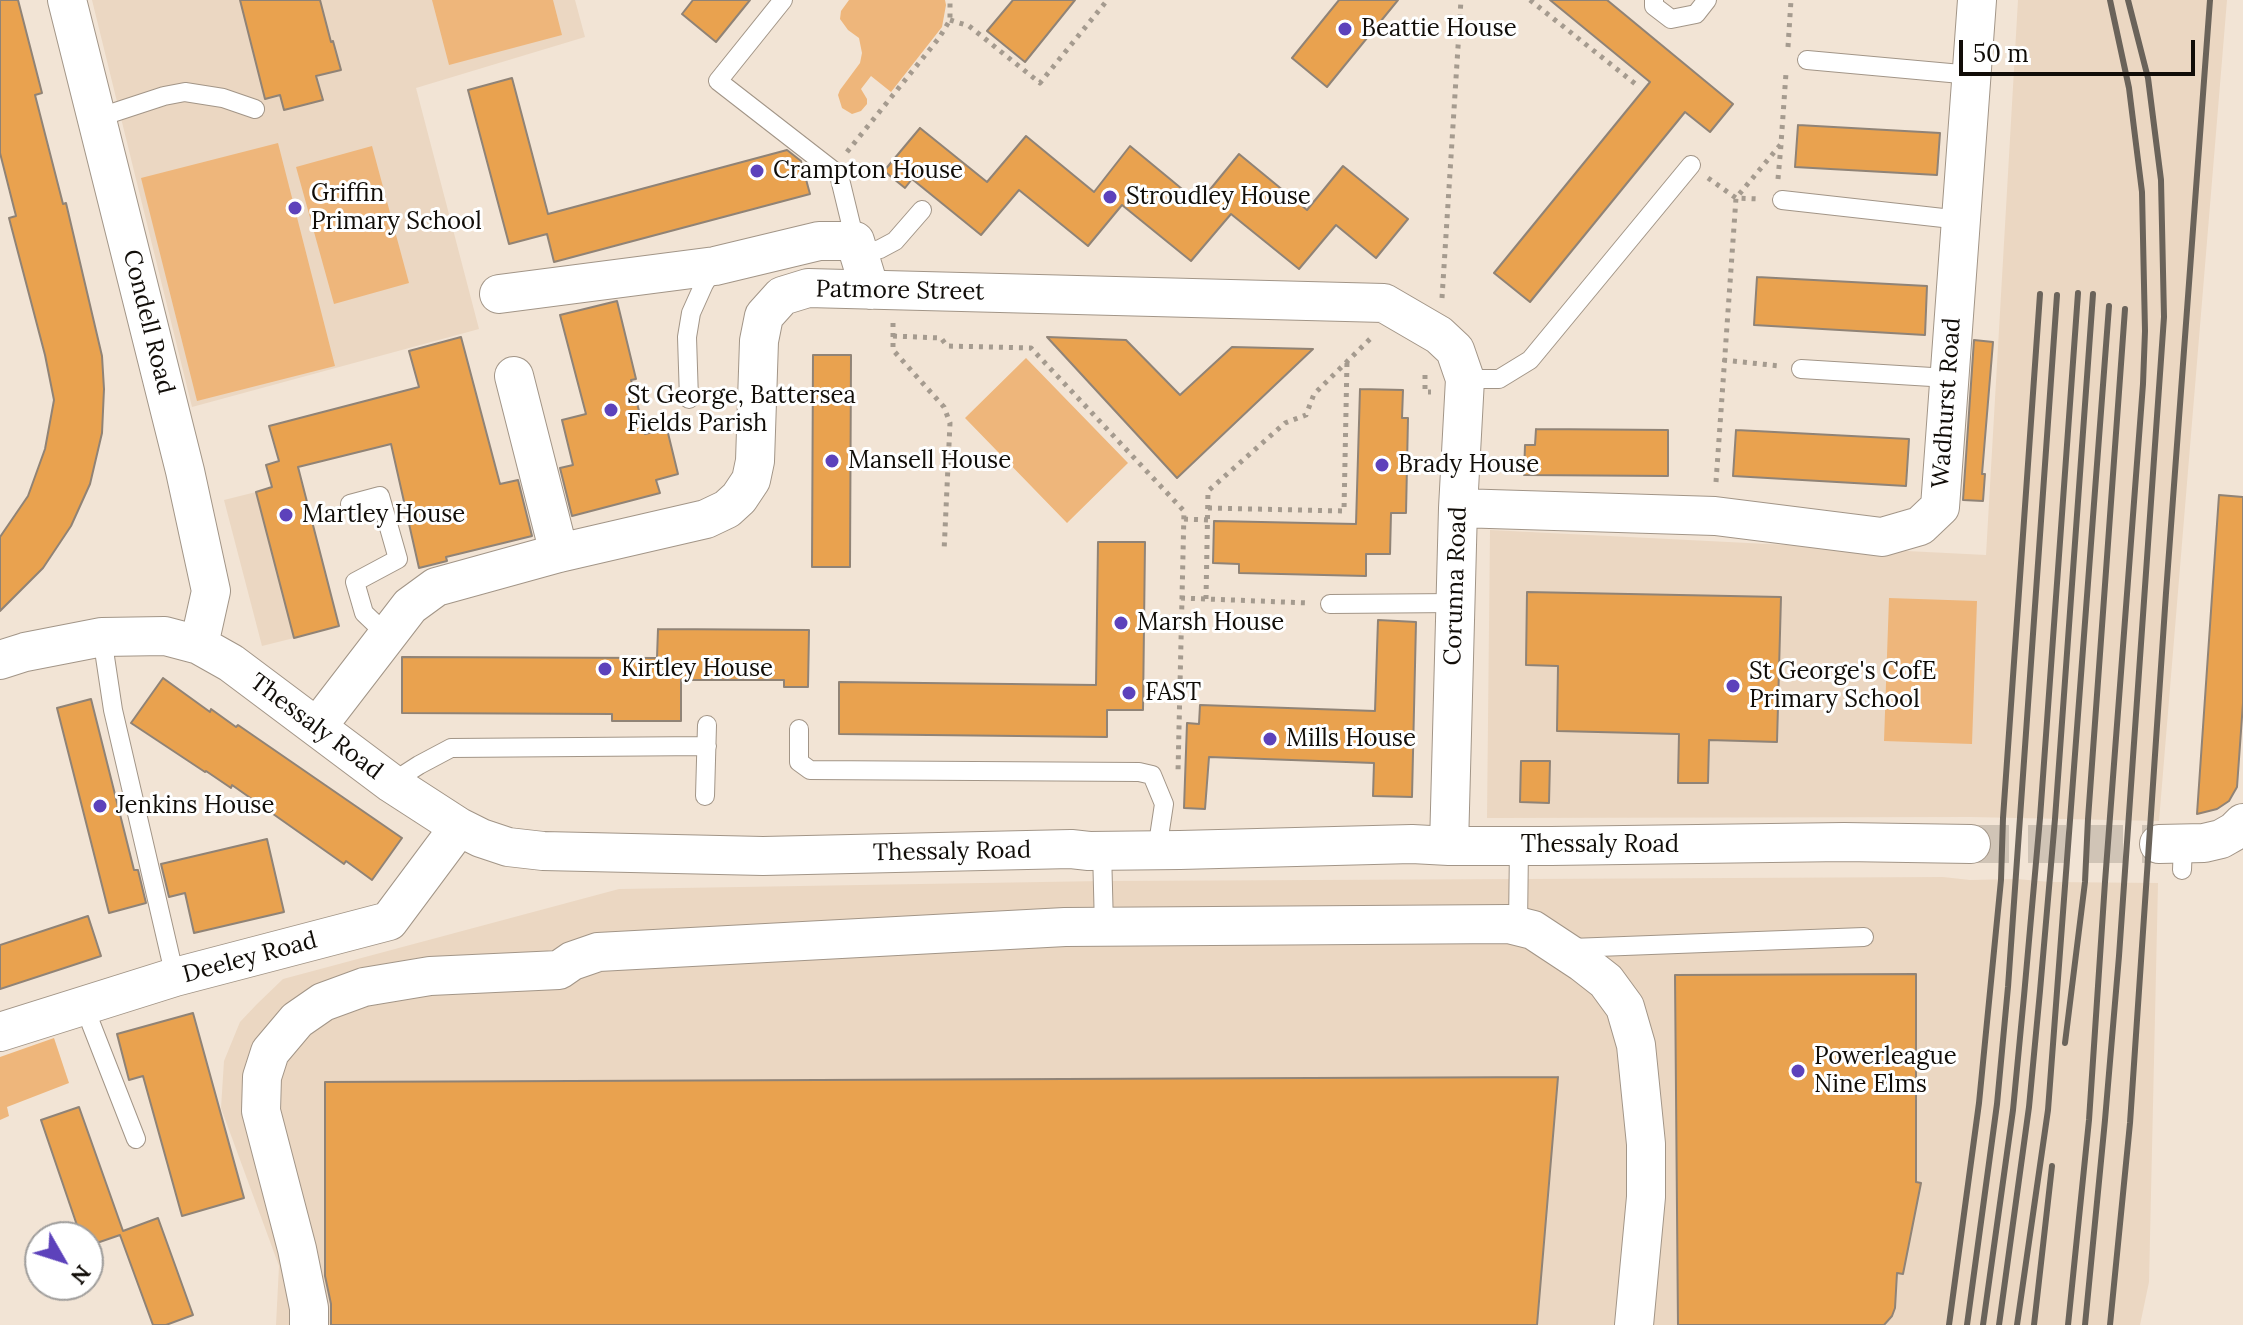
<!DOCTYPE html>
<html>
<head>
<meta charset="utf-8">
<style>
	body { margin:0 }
	#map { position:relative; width:2243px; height:1325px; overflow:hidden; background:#f2e4d5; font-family:Lora,serif }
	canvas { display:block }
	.north { position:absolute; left:24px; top:1221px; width:80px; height:80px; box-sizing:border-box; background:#fff; border:2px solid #a09e9c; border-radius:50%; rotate:129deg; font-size:22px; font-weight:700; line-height:32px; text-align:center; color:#110d08 }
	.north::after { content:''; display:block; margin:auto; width:28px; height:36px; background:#5d42bb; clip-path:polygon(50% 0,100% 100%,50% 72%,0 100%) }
	.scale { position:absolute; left:1959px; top:40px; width:236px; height:36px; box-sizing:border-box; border:4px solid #110d08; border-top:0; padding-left:10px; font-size:24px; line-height:28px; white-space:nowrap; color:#110d08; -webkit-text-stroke:6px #fff; paint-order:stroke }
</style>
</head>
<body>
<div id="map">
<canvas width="2243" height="1325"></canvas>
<div class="north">N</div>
<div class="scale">50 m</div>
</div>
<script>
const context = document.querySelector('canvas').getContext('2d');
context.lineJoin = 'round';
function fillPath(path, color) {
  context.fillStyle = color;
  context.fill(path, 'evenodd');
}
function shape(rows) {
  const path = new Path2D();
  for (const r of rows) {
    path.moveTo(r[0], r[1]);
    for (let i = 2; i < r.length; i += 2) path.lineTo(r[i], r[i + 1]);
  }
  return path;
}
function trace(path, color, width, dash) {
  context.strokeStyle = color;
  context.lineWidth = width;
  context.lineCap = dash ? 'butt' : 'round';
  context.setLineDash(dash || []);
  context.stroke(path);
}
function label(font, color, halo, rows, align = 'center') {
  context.font = font + ' Lora,serif';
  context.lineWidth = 6;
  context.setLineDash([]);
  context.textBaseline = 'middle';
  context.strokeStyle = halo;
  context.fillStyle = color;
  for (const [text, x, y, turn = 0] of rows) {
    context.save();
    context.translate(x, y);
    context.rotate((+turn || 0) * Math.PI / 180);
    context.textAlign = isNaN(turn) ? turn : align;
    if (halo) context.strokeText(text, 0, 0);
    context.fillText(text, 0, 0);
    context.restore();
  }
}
const built = shape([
	[92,0,575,0,585,37,416,88,479,329,192,407],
	[2018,0,2227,0,2159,821,1971,817,1487,818,1490,530,1986,555],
	[256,492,294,638,262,646,224,500],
	[1943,877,1970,880,2017,879,2050,882,2158,883,2149,1282,2140,1325,276,1325,279,1266,221,1108,224,1061,240,1022,257,1004,283,979,619,889,1103,881]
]);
const green = shape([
	[432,0,553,0,562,35,449,65],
	[849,0,945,0,946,5,942,27,891,92,871,76,861,89,867,99,867,104,861,111,852,114,842,108,838,95,840,90,860,63,862,53,859,38,848,30,840,19,841,11],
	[278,143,335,366,197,401,141,178],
	[372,146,409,283,334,304,296,167],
	[1026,358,1128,463,1067,523,965,418],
	[1889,598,1977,601,1972,744,1884,741],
	[54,1038,69,1083,7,1107,9,1116,0,1120,0,1057]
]);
const building = shape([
	[0,0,18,0,42,93,35,95,63,204,66,203,102,356,104,389,102,433,90,484,71,526,43,568,0,611,0,537,28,496,45,449,54,400,45,355,9,218,16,216,0,153,0,0],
	[240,0,320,0,331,42,333,41,341,70,316,76,323,100,284,110,280,95,265,99,240,0],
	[693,0,750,0,716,42,682,14,693,0],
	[1013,0,1075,0,1025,62,987,31,1013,0],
	[1339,0,1398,0,1327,87,1292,58,1339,0],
	[1550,0,1607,0,1733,104,1710,132,1685,112,1530,302,1494,273,1650,82,1550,0],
	[512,78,548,214,787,150,801,161,810,194,554,262,547,234,509,244,468,90,512,78],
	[1798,125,1940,133,1937,175,1795,167,1798,125],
	[920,128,987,182,1026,136,1094,192,1130,146,1199,203,1239,154,1307,210,1343,166,1408,219,1376,258,1336,225,1299,269,1231,214,1191,261,1122,205,1088,246,1019,190,981,235,912,179,905,188,884,171,920,128],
	[1757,277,1927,286,1925,335,1754,325,1757,277],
	[617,301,636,379,631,380,645,434,667,429,678,474,656,480,660,493,572,516,560,468,573,465,562,420,586,414,560,315,617,301],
	[461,337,500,484,518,480,532,536,446,557,447,561,419,568,391,444,298,467,339,626,294,638,256,492,272,487,266,465,279,461,269,426,419,387,409,351,461,337],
	[1047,337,1126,340,1180,395,1232,347,1313,349,1177,478,1047,337],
	[1974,340,1993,342,1982,474,1985,474,1983,501,1963,500,1974,340],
	[813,355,851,355,850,567,812,567,813,355],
	[1360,389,1403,390,1402,418,1408,418,1406,513,1391,513,1390,554,1366,554,1366,576,1239,573,1239,564,1213,563,1214,521,1356,524,1360,389],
	[1536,429,1668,430,1668,476,1524,475,1525,445,1535,445,1536,429],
	[1736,430,1909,439,1906,486,1733,476,1736,430],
	[2219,495,2243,497,2243,703,2237,787,2229,801,2217,809,2197,814,2219,495],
	[1098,542,1145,542,1143,710,1107,710,1107,737,839,734,839,682,1096,685,1098,542],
	[1527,592,1781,597,1777,742,1709,740,1708,783,1678,783,1679,734,1557,731,1558,666,1526,665,1527,592],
	[1378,620,1416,622,1412,797,1373,796,1374,763,1209,757,1205,809,1184,808,1187,723,1199,724,1200,705,1375,711,1378,620],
	[658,629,809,630,808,687,784,687,784,680,681,680,681,721,612,721,612,714,402,713,402,657,657,658,658,629],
	[163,678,210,712,211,709,236,727,238,725,402,838,372,880,346,861,344,864,232,785,231,788,206,771,205,772,131,723,163,678],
	[91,699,134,870,138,870,146,903,109,913,57,708,91,699],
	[1521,761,1550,761,1549,803,1520,802,1521,761],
	[267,839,284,912,194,933,185,893,169,897,161,864,267,839],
	[88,916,101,956,0,989,0,945,88,916],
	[1916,974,1916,1182,1921,1183,1903,1274,1897,1273,1895,1308,1892,1316,1884,1325,1678,1325,1675,975,1916,974],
	[193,1013,244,1198,182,1216,143,1076,129,1080,117,1034,193,1013],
	[1558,1077,1537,1325,331,1325,331,1304,325,1276,325,1082,1558,1077],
	[79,1107,123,1231,158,1218,193,1315,166,1325,153,1325,120,1235,88,1246,88,1237,81,1237,41,1120,79,1107]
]);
const minorTunnel = shape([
	[1971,844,2159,844]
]);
const path = shape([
	[1530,0,1638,86],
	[950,20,969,26,1040,83,1105,3],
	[1788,47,1791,0],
	[847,152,939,38,950,20,950,0],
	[1708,178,1736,198,1759,199],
	[1778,179,1781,145],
	[1442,298,1461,0],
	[893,323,893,350,944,407,950,423,944,552],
	[893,336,941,338,947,346,1031,348,1184,511,1178,772],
	[1723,360,1780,366],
	[1425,375,1425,392,1431,392],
	[1716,482,1736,198,1781,144,1786,73],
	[1208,508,1344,511,1347,361],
	[1184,519,1208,520],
	[1181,598,1309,603],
	[1206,599,1208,491,1285,423,1306,415,1314,394,1371,338]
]);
const service = shape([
	[783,0,718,81,839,175,855,241],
	[1654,0,1654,6,1671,19,1696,14,1707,0],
	[1807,60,1972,75],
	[97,118,164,96,185,92,223,98,255,109],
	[1782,200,1961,220],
	[859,255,880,249,895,241,922,210],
	[1801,369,1948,378],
	[1465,379,1499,379,1530,360,1691,165],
	[689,399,687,337,691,313,704,284,715,266],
	[350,504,380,496,398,559,355,582,364,613,388,636],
	[1330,604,1456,603],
	[102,637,113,710,175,977],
	[799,729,799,762,810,770,1139,772,1152,775,1164,804,1157,850],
	[391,783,419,765,451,748,707,746],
	[705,796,707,725],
	[1102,850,1104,927],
	[2182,870,2183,844],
	[1518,926,1519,846],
	[1571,948,1864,937],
	[84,1006,136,1139]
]);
const minor = shape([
	[67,0,185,471,211,591,199,645],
	[499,294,715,266,819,241,855,241,870,290],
	[514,376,559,553],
	[1458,508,1715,516,1882,537,1920,526,1940,507,1977,0],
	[0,660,25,652,102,637,165,636,199,645,231,663,391,783,459,827,481,838,508,847,543,851,763,856,1071,849,1089,851,1180,850,1412,844,1449,846,1551,846,1844,842,1971,844],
	[317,727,410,606,436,587,559,553,706,519,727,509,739,498,751,480,755,461,759,341,764,316,782,296,808,288,1384,303,1439,335,1455,350,1465,379,1458,508,1449,846],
	[2159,844,2204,843,2221,839,2235,831,2243,823],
	[0,1032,175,977,389,921,459,827],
	[309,1325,309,1308,297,1249,261,1111,262,1077,270,1052,297,1020,323,1002,364,987,430,976,559,970,572,961,598,952,1065,927,1509,924,1533,930,1583,963,1606,981,1625,1007,1636,1045,1646,1144,1646,1197,1634,1325]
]);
const rail = shape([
	[2065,1043,2085,882,2088,819,2125,309],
	[1949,1325,1979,1103,2001,880,2003,818,2040,294],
	[1967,1325,1997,1104,2008,987,2057,295],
	[1983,1325,2013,1110,2024,996,2040,818,2078,293],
	[1999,1325,2029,1107,2040,991,2055,819,2093,294],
	[2017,1325,2048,1110,2109,306],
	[2034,1325,2052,1166],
	[2068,1325,2089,1120,2105,882,2143,384,2145,331,2142,192,2129,88,2110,0],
	[2085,1325,2105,1120,2119,956,2164,317,2161,180,2148,78,2128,0],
	[2110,1325,2130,1123,2166,593,2210,0]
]);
const markers = [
	[1345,29,8,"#5d42bb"],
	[757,171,8,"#5d42bb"],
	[1110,197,8,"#5d42bb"],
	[295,208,8,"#5d42bb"],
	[611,410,8,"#5d42bb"],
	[832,461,8,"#5d42bb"],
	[1382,465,8,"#5d42bb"],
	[286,515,8,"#5d42bb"],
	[1121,623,8,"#5d42bb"],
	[605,669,8,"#5d42bb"],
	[1733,686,8,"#5d42bb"],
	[1129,693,8,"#5d42bb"],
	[1270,739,8,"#5d42bb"],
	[100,806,8,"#5d42bb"],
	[1798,1071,8,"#5d42bb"]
];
const poiNames = [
	["Beattie House",1361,29],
	["Crampton House",773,171],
	["Griffin",311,194],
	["Primary School",311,222],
	["Stroudley House",1126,197],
	["St George, Battersea",627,396],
	["Fields Parish",627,424],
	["Mansell House",848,461],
	["Brady House",1398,465],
	["Martley House",302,515],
	["Marsh House",1137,623],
	["Kirtley House",621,669],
	["St George's CofE",1749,672],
	["Primary School",1749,700],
	["FAST",1145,693],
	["Mills House",1286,739],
	["Jenkins House",116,806],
	["Powerleague",1814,1057],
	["Nine Elms",1814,1085]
];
const streetNames = [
	["Patmore Street",900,291,1],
	["Condell Road",148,322,76],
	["Wadhurst Road",1947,403,-86],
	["Corunna Road",1456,586,-88],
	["Thessaly Road",316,727,37],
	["Thessaly Road",1600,845],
	["Thessaly Road",952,852,-1],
	["Deeley Road",250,958,-15]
];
fillPath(built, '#ebd7c2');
fillPath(green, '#eeb67b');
fillPath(building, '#e9a24f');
trace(building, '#908376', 2);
trace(minorTunnel, '#d0c4b6', 38, [38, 19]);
trace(service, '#a29587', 20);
trace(minor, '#a29587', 40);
trace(path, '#a59b8f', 5, [4, 6]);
trace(service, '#fff', 18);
trace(minor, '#fff', 38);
trace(rail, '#6a635a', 6);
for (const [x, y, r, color] of markers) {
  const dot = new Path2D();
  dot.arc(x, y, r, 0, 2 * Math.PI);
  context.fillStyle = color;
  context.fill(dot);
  trace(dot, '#fff', 3);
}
label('24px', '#110d08', '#fff', poiNames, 'left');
label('24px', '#110d08', '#fff', streetNames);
</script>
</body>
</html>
